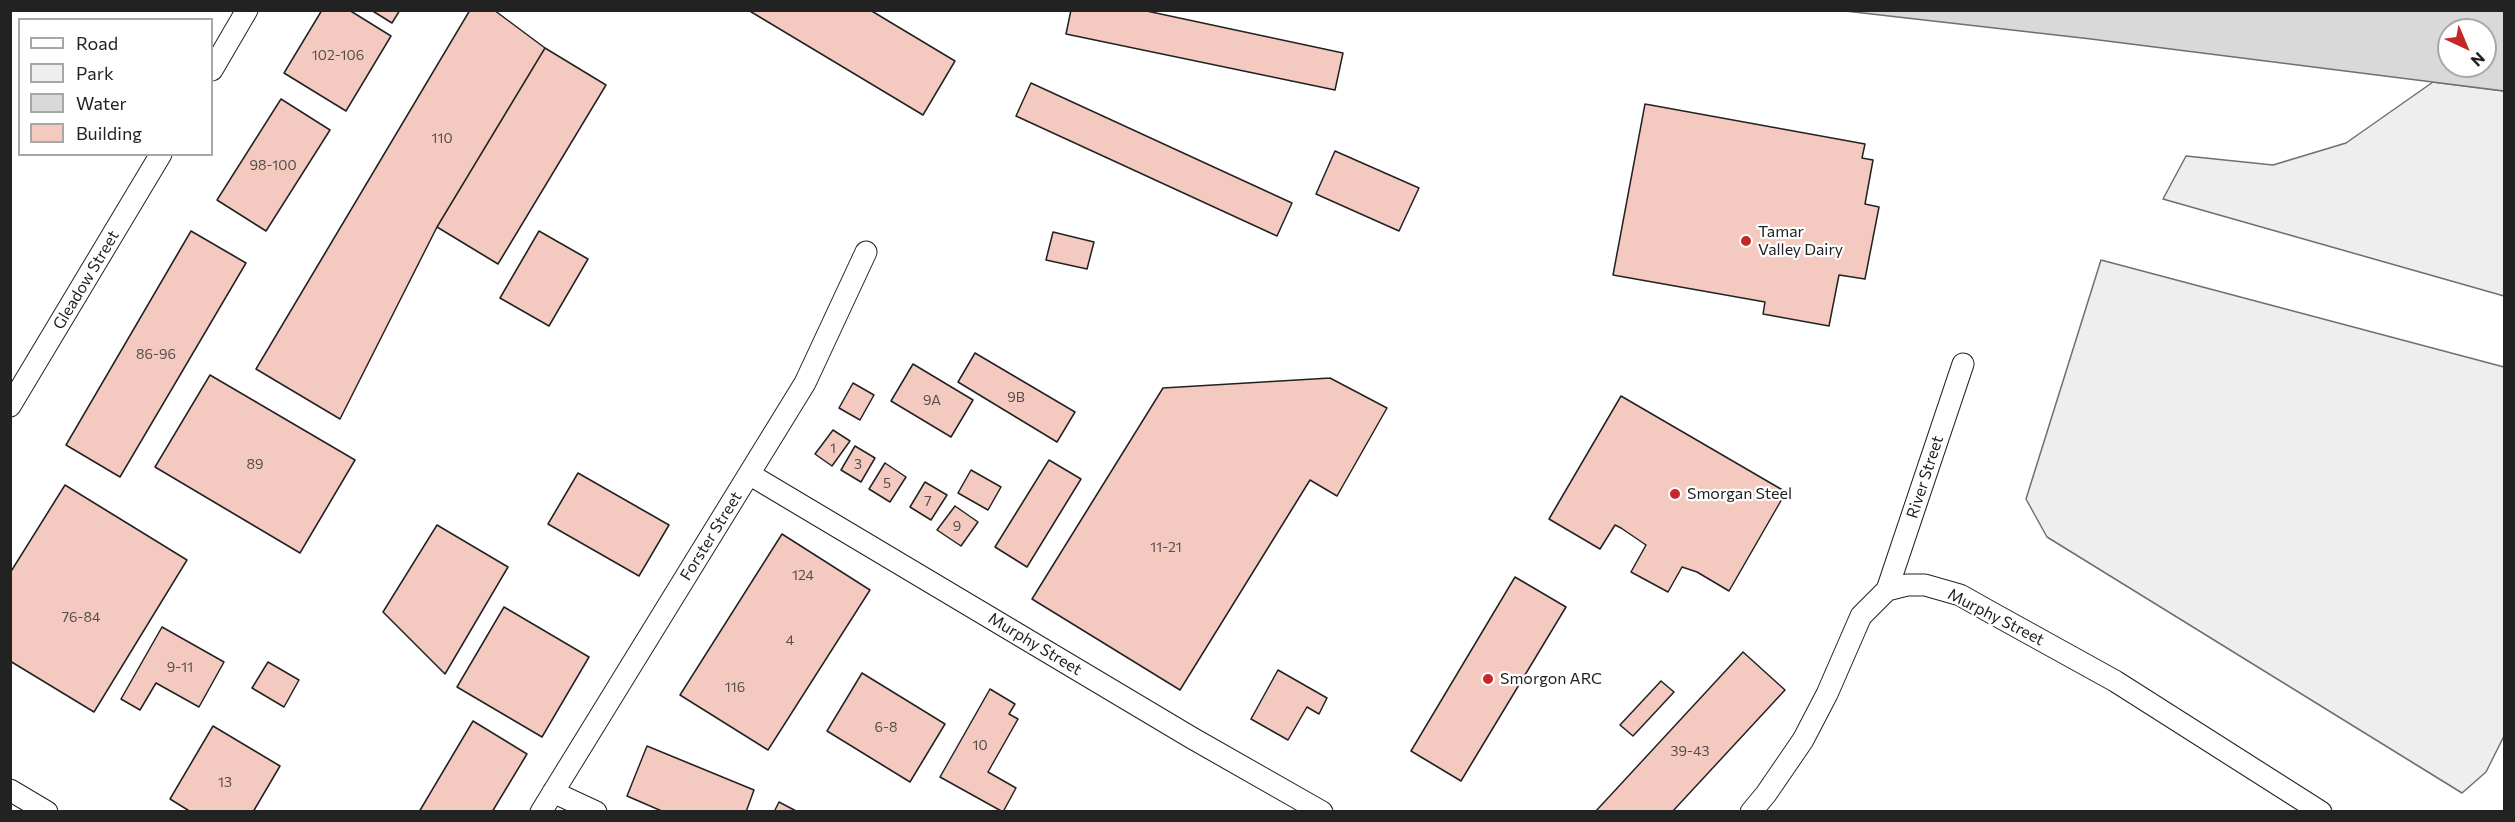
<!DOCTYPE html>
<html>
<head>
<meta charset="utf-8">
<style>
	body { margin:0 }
	#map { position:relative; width:2515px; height:822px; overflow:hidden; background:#fff; font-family:Commissioner,sans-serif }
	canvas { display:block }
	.frame { position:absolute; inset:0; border:12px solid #222; pointer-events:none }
	.legend { position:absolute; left:18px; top:18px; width:195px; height:138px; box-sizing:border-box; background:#fff; border:2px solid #a7a7a7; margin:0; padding:8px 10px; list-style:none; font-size:18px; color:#222 }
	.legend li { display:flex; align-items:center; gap:12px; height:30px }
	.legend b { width:30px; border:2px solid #a7a7a7 }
	.north { position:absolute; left:2437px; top:18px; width:60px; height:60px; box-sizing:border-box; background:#fff; border:2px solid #a7a7a7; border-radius:50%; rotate:136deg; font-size:16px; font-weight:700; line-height:24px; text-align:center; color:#222 }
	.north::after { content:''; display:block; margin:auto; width:21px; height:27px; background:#c62828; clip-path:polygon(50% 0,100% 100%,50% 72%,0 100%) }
</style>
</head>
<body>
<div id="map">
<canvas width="2515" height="822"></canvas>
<div class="frame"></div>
<ul class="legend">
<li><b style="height:8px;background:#fff"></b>Road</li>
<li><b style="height:16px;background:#eee"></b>Park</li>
<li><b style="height:16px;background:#d9d9d9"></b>Water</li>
<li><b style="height:16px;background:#f3c9c0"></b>Building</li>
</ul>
<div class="north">N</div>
</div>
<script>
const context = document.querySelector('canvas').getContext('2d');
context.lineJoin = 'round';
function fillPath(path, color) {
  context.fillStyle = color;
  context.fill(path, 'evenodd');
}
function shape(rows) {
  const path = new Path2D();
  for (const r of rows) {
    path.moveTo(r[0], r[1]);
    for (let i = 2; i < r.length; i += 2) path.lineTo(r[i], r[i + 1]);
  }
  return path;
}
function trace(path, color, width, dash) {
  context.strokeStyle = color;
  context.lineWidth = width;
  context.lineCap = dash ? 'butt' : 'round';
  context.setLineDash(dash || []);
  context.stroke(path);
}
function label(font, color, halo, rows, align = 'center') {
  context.font = font + ' Commissioner,sans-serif';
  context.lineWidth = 4.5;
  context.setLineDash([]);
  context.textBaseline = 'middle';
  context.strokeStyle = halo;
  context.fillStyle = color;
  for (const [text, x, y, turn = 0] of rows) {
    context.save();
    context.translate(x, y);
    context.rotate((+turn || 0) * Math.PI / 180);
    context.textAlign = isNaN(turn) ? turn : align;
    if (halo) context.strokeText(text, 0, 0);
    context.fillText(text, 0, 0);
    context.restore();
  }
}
const green = shape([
	[2433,82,2504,91,2504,296,2163,199,2186,156,2273,165,2346,143,2433,82],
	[2101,260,2504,367,2504,736,2486,772,2462,793,2047,537,2026,499,2101,260]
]);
const water = shape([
	[1845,11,2504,11,2504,91,2091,39,1845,11],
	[2449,30,2485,30,2485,66,2449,66,2449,30]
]);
const building = shape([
	[322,10,349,10,391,36,346,111,284,73,322,10],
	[371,10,400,10,392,23,371,10],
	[470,10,494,10,545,48,437,227,340,419,256,369,470,10],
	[748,10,870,10,955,61,923,115,748,10],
	[1071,10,1142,10,1343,53,1335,90,1066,34,1071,10],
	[545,48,606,85,498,264,437,227,545,48],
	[1031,83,1292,203,1277,236,1016,116,1031,83],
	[281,99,330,130,266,231,217,200,281,99],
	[1645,104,1865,144,1862,158,1873,160,1865,204,1879,207,1865,279,1839,275,1829,326,1763,314,1765,302,1613,275,1645,104],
	[1335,151,1419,188,1399,231,1316,194,1335,151],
	[191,231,246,263,120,477,66,445,191,231],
	[539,231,588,259,549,326,500,298,539,231],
	[1053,232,1094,242,1087,269,1046,260,1053,232],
	[975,353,1075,412,1057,442,958,382,975,353],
	[913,364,973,400,951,437,891,401,913,364],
	[210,375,355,460,300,553,155,467,210,375],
	[1330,378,1387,408,1337,496,1310,480,1180,690,1032,599,1163,388,1330,378],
	[853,383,874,395,860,420,839,408,853,383],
	[1621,396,1786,492,1729,591,1697,572,1682,567,1668,592,1631,572,1646,545,1621,528,1615,525,1600,549,1549,519,1621,396],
	[833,430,850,441,832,466,815,454,833,430],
	[855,446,875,458,861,482,841,470,855,446],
	[1049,460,1081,479,1027,567,995,547,1049,460],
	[885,463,906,477,890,502,869,489,885,463],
	[971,470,1001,487,988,510,958,493,971,470],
	[578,473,669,525,639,576,548,524,578,473],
	[925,482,947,495,931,520,910,507,925,482],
	[65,485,187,560,94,712,10,661,10,573,65,485],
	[955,506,978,522,961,546,937,530,955,506],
	[437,525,508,567,445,674,383,612,437,525],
	[782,534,870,590,768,750,680,695,782,534],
	[1515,577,1566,607,1461,781,1411,751,1515,577],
	[504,607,589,657,542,737,457,687,504,607],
	[162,627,224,662,199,707,156,683,140,710,121,699,162,627],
	[1743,652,1785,690,1672,812,1595,812,1743,652],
	[268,662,299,680,284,707,252,688,268,662],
	[1278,670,1327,698,1319,714,1307,707,1288,740,1251,719,1278,670],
	[862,673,945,724,910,782,827,731,862,673],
	[1661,681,1674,692,1633,736,1620,725,1661,681],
	[990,689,1015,704,1009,714,1018,719,988,772,1016,788,1003,812,940,777,990,689],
	[473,721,527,754,492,812,419,812,473,721],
	[213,726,280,766,253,812,191,812,170,799,213,726],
	[647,746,754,790,746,812,664,812,627,796,647,746],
	[779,802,798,812,774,812,779,802]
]);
const minor = shape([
	[212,70,247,10],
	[10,406,161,154],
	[749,474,1192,738,1322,812],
	[1887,590,1963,364],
	[10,790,47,812],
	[553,792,596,812],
	[541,812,805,383,866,252],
	[1751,812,1766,794,1803,740,1827,694,1861,616,1887,590,1907,585,1925,585,1960,595,1992,613,2115,681,2321,812]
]);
const markers = [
	[1746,241,6,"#c62828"],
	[1675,494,6,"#c62828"],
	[1488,679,6,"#c62828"]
];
const numberNames = [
	["102-106",338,55],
	["110",442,138],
	["98-100",273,165],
	["86-96",156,354],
	["9B",1016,397],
	["9A",932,400],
	["1",833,448],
	["89",255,464],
	["3",858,464],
	["5",887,483],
	["7",928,501],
	["9",957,526],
	["11-21",1166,547],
	["124",803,575],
	["76-84",81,617],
	["4",790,640],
	["9-11",180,667],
	["116",735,687],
	["6-8",886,727],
	["10",980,745],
	["39-43",1690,751],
	["13",225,782]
];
const poiNames = [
	["Tamar",1758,232],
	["Valley Dairy",1758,250],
	["Smorgan Steel",1687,494],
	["Smorgon ARC",1500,679]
];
const streetNames = [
	["Gleadow Street",86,280,-59],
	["River Street",1925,477,-72],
	["Forster Street",711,536,-58],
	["Murphy Street",1996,617,27],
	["Murphy Street",1035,644,31]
];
fillPath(green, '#eee');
trace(green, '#6f6f6f', 1.5);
fillPath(water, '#d9d9d9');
trace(water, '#6f6f6f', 1.5);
fillPath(building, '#f3c9c0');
trace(building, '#222', 1.5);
trace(minor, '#222', 23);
trace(minor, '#fff', 21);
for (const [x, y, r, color] of markers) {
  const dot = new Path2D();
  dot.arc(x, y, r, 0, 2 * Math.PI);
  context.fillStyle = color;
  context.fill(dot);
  trace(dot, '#fff', 2);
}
label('14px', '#564c4a', null, numberNames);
label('16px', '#222', '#fff', poiNames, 'left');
label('16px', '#222', '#fff', streetNames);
</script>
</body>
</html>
